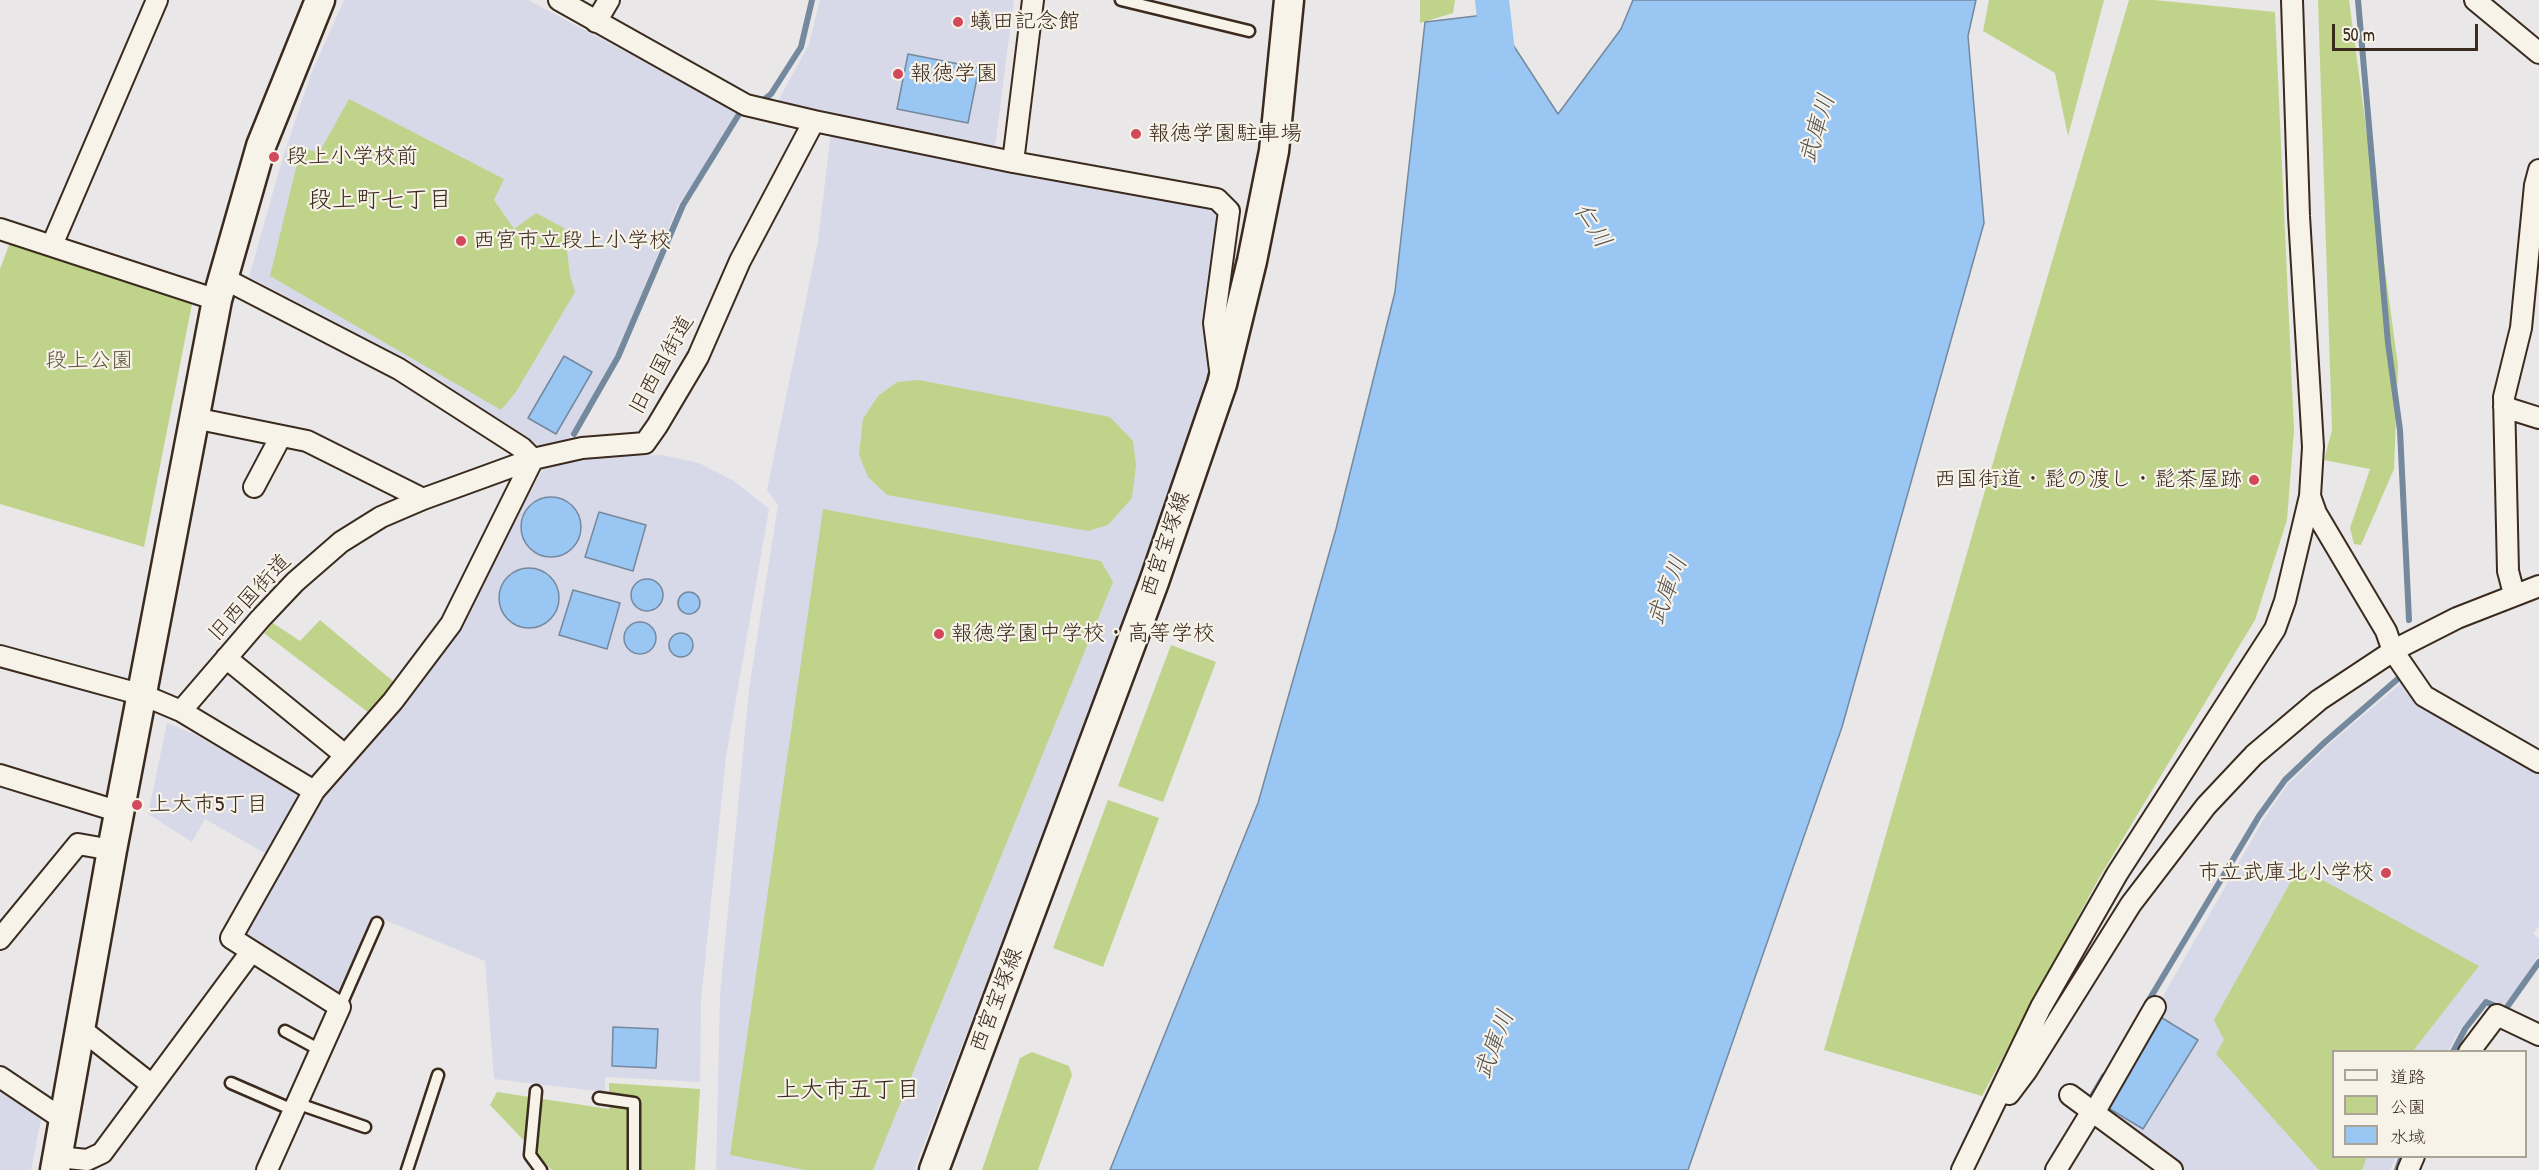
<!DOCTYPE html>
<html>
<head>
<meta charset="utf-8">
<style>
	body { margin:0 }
	#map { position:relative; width:2539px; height:1170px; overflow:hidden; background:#e9e7e8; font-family:"Patrick Hand","Klee One",sans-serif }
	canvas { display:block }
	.legend { position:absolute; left:2332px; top:1050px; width:195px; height:108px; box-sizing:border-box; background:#f7f3e8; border:2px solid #aca397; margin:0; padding:8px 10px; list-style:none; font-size:18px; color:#3b2a1e }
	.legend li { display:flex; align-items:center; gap:12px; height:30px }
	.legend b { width:30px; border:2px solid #aca397 }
	.scale { position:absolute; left:2332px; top:24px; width:146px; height:27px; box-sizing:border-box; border:3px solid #3b2a1e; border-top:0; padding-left:8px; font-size:18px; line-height:21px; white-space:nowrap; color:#3b2a1e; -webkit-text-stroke:4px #f7f3e8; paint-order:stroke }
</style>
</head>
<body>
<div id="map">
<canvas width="2539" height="1170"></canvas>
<ul class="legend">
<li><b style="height:8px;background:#f7f3e8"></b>道路</li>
<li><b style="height:16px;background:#bfd48a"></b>公園</li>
<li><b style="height:16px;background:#9ac6f4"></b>水域</li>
</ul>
<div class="scale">50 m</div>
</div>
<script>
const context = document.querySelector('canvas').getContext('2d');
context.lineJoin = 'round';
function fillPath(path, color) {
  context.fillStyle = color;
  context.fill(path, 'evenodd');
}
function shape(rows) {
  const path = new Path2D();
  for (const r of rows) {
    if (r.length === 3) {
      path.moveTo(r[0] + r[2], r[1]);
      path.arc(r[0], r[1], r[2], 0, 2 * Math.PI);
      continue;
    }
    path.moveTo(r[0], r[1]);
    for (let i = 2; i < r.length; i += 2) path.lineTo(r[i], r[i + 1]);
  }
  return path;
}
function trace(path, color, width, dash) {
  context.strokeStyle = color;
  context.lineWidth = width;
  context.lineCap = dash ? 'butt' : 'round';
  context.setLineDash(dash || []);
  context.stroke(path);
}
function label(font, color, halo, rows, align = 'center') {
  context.font = font + ' "Patrick Hand","Klee One",sans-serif';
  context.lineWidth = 4.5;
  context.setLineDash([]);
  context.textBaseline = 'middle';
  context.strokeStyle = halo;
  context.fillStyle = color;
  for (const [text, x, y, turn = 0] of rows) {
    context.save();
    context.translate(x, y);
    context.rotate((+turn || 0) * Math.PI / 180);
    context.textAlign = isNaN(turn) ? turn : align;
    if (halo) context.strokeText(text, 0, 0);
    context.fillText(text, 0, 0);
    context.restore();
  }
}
const built = shape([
	[344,0,528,0,742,114,678,205,617,354,568,441,542,448,407,359,249,277,283,157,311,74],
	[820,0,1014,0,995,146,776,105,809,44],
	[831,132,1212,205,1219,225,1206,318,1209,374,1142,579,914,1170,716,1170,720,995,749,689,778,505,767,490,818,241],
	[662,455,699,463,734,481,769,509,726,757,701,1000,700,1082,605,1077,605,1092,494,1079,485,961,373,915,342,997,240,934,329,786,458,625,544,467,587,457],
	[2405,680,2539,767,2539,926,2533,934,2539,938,2539,955,2505,1009,2486,1000,2461,1028,2448,1051,2334,1052,2334,1156,2396,1157,2390,1170,2175,1170,2098,1111,2263,820,2288,784,2332,742],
	[167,723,194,734,297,792,298,807,270,856,205,819,192,842,148,814],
	[0,1088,41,1119,31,1170,0,1170]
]);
const green = shape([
	[1420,0,1455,0,1453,13,1420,23],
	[1989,0,2104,0,2068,136,2055,73,1983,31],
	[2129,0,2154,0,2275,12,2294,430,2287,520,2255,620,2099,878,1982,1096,1824,1050,2005,421],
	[2318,0,2349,0,2398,366,2394,469,2361,545,2354,544,2350,528,2370,469,2324,460,2332,430],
	[349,99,504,179,494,200,514,229,536,213,564,228,570,275,575,292,516,392,501,410,270,276,301,147,319,153],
	[11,240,89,264,192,304,144,547,0,504,0,269],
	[919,380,1110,417,1133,441,1136,465,1132,498,1108,525,1088,531,887,495,868,477,859,455,863,419,878,396,897,382],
	[823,509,1101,561,1113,582,873,1170,805,1170,730,1155],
	[320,620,394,682,369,713,264,633,273,623,300,641],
	[1171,645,1216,662,1163,802,1118,786],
	[1108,800,1159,818,1103,967,1053,948],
	[2299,867,2479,966,2413,1051,2334,1052,2334,1156,2367,1157,2362,1170,2319,1170,2216,1054,2224,1040,2214,1020],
	[1032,1052,1069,1066,1072,1075,1038,1170,982,1170,1020,1058],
	[609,1083,700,1089,695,1170,552,1170,490,1105,497,1092,609,1109]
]);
const water = shape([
	[1633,0,1976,0,1968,36,1984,223,1842,727,1688,1170,1110,1170,1258,803,1336,529,1395,292,1425,22,1493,14,1558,114,1621,29,1633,0],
	[908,54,979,68,968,123,897,109,908,54],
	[564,356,592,372,556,434,528,418,564,356],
	[551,527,30],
	[599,512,646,525,633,571,585,557,599,512],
	[529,598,30],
	[647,595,16],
	[573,590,620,603,607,649,559,635,573,590],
	[689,603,11],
	[640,638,16],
	[681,645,12],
	[2159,1016,2198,1040,2143,1129,2105,1106,2159,1016],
	[613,1027,658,1029,656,1068,612,1066,613,1027]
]);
const stream = shape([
	[2358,0,2388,343,2400,430,2409,620],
	[762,101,771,94,801,47,812,0],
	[574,434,618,357,683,205,741,111],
	[2146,1005,2259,816,2285,780,2325,742,2400,677],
	[2453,1052,2465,1029,2486,1002,2505,1010,2539,962],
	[2088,1103,2104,1076],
	[2397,1170,2402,1156]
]);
const river = shape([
	[1492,0,1499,61]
]);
const lane = shape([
	[1121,0,1249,31],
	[340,1007,377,923],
	[285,1031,320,1050],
	[231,1083,293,1110],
	[536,1091,530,1155,541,1170],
	[599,1098,634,1103,634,1170],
	[296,1103,365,1127],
	[407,1170,438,1075]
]);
const street = shape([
	[559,0,746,105,814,121],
	[2475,0,2539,53],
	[596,22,609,0],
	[1013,162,1033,0],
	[0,229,217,300],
	[52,245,157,0],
	[223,278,399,369,522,448,533,459,451,624,393,701,314,791,231,938,340,1007,267,1170],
	[2504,407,2539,418],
	[194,418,307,441,423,499],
	[254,487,281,436],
	[2310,496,2316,513,2386,631,2393,651,2424,696,2539,762],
	[2514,594,2508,571,2504,397,2521,328,2535,185,2539,170],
	[0,656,143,695,181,711,314,791],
	[226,658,345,755],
	[181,711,260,619,295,582,341,542,381,517,423,499,533,459,582,448,645,443,657,426,698,357,740,261,814,121,1013,162,1217,199,1229,211,1214,323,1220,370],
	[0,775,120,812],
	[0,939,78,844,112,850],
	[81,1029,152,1085],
	[2469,1052,2497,1015,2539,1035],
	[0,1077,64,1120],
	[2009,1094,2027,1070,2131,904,2206,806,2254,755,2319,700,2396,649,2457,618,2539,586],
	[2070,1095,2172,1170],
	[58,1157,87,1160,102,1153,251,952],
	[1962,1170,2041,1007,2117,874,2275,629,2285,601,2310,496,2313,447,2299,216,2292,0],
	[2056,1170,2092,1111,2098,1106,2155,1007],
	[2408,1170,2414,1156]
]);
const secondary = shape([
	[55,1170,112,850,217,300,261,146,320,0],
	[934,1170,1154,582,1222,384,1252,261,1274,151,1289,0]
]);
const markers = [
	[958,22,6,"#d1495b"],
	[898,74,6,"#d1495b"],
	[1136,134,6,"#d1495b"],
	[274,157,6,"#d1495b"],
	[461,241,6,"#d1495b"],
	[2254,480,6,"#d1495b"],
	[939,634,6,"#d1495b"],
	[137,805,6,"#d1495b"],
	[2386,873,6,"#d1495b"]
];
const poiNames = [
	["蟻田記念館",970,22],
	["報徳学園",910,74],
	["報徳学園駐車場",1148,134],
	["段上小学校前",286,157],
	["西宮市立段上小学校",473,241],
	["西国街道・髭の渡し・髭茶屋跡",2242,480,"right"],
	["報徳学園中学校・高等学校",951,634],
	["上大市5丁目",149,805],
	["市立武庫北小学校",2374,873,"right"]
];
const parkNames = [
	["段上公園",89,361]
];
const streetNames = [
	["旧西国街道",662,365,-61],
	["西宮宝塚線",1166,544,-71],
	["旧西国街道",250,598,-47],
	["西宮宝塚線",997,1000,-69]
];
const waterNames = [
	["武庫川",1818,129,-73],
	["仁川",1592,226,58],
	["武庫川",1668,591,-69],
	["武庫川",1495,1045,-69]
];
const neighbourhoodNames = [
	["段上町七丁目",380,201],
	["上大市五丁目",848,1091]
];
fillPath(built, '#d8d9e8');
fillPath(green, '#bfd48a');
fillPath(water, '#9ac6f4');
trace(water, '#74889e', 1.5);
trace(stream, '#74889e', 6);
trace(river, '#9ac6f4', 34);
trace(lane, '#3b2a1e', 15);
trace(street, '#3b2a1e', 24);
trace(secondary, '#3b2a1e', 33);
trace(lane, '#f7f3e8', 10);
trace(street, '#f7f3e8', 20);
trace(secondary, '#f7f3e8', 28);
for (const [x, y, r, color] of markers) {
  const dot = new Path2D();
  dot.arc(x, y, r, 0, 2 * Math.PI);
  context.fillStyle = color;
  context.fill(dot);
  trace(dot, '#f7f3e8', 2);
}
label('22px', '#3b2a1e', '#f7f3e8', poiNames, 'left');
label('22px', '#5c5439', '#f7f3e8', parkNames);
label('22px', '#3b2a1e', '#f7f3e8', streetNames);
label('italic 24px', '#535154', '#f7f3e8', waterNames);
label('24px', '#3b2a1e', '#f7f3e8', neighbourhoodNames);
</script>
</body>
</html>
